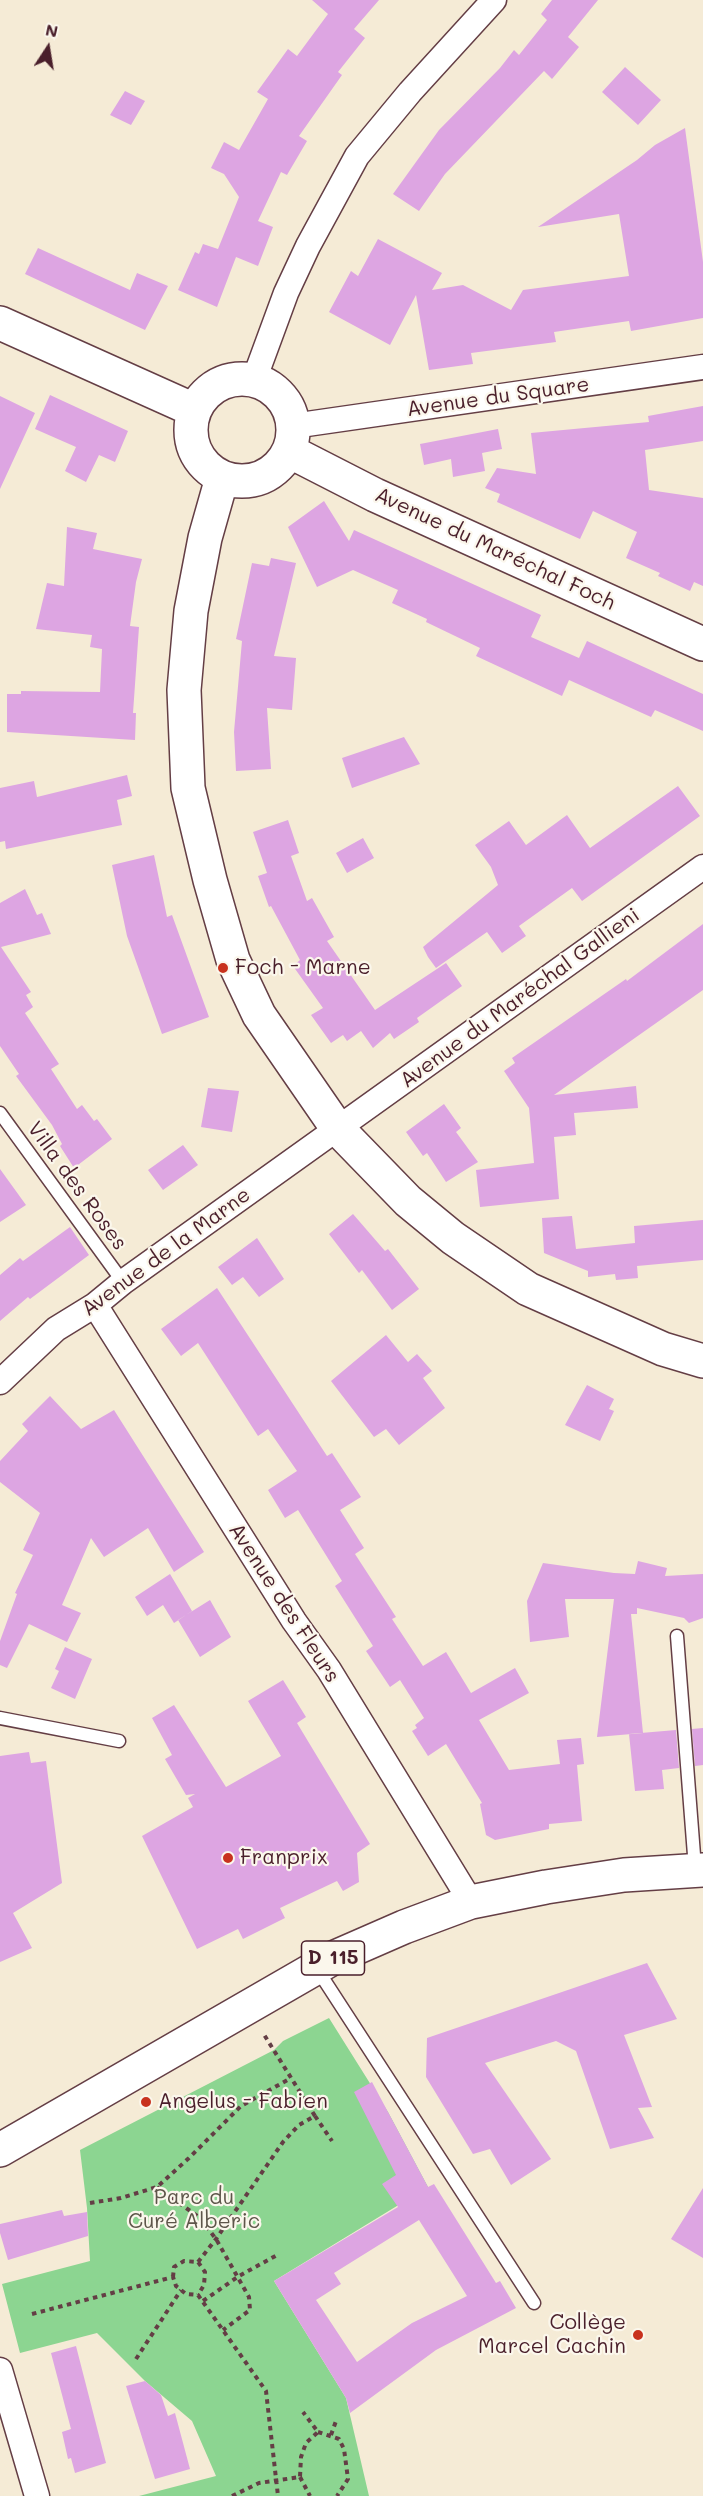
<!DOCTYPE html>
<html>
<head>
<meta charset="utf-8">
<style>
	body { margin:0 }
	#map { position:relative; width:703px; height:2496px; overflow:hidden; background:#f5ebd6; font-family:Mali,sans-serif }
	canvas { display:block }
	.north { position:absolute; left:18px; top:18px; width:60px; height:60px; -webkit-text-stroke:4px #fbf7ec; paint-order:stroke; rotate:12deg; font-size:16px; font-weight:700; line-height:24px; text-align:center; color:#4a1f2b }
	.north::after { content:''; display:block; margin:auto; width:21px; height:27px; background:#4a1f2b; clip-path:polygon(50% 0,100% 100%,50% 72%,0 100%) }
</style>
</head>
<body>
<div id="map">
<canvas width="703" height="2496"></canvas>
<div class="north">N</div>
</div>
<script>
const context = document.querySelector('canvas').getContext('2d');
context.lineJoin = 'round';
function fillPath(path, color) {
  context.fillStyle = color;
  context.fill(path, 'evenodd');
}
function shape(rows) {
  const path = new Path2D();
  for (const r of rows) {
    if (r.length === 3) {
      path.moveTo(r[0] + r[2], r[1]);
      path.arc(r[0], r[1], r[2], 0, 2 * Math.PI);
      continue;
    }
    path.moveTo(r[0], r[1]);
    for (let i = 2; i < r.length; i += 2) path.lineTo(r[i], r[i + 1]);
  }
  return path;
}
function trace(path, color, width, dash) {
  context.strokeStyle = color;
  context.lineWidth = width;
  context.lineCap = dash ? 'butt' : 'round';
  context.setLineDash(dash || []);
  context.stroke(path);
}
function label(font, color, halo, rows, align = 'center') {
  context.font = font + ' Mali,sans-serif';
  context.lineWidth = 4.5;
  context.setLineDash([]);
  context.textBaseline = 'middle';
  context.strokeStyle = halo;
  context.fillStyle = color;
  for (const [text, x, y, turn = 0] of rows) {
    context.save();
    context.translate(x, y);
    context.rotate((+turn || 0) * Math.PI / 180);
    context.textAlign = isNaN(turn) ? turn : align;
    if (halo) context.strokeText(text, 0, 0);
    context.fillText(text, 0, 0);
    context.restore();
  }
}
const green = shape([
	[329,2018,388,2112,428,2187,274,2281,346,2398,369,2496,139,2496,216,2476,192,2421,145,2381,97,2333,20,2353,2,2284,90,2261,87,2208,80,2150,274,2050,283,2041]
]);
const building = shape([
	[312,0,379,0,354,29,365,38,338,72,342,75,299,136,307,141,287,175,281,172,258,221,273,227,258,266,236,257,217,307,178,290,195,252,199,254,203,244,218,249,239,197,224,174,211,168,224,142,239,150,268,99,257,92,288,49,297,56,328,14],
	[552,0,598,0,568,37,579,47,552,79,544,71,445,174,419,211,393,194,439,130,500,68,514,50,519,55,547,20,541,14],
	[625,67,661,100,638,125,602,92],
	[125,91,145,101,131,125,110,115],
	[685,128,703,262,703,318,631,331,629,321,554,332,556,342,471,353,473,364,429,370,416,295,390,345,329,312,351,271,358,276,378,239,442,273,432,290,463,285,511,310,523,290,629,276,619,214,538,227,637,160,655,145],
	[38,248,130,290,137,273,168,286,145,330,25,274],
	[50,395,128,431,115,462,99,455,86,482,65,471,76,447,35,429],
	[0,396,35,413,0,489],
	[703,406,703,441,645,450,649,490,703,498,703,586,694,582,690,591,658,576,660,573,626,558,637,532,593,511,580,539,497,502,500,494,485,488,497,468,536,474,531,433,649,422,648,416],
	[498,429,502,449,482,453,485,471,453,477,451,459,424,465,420,444],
	[324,501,349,541,354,530,541,615,531,637,579,658,587,641,703,694,703,731,655,710,651,717,569,680,562,696,476,656,480,648,426,622,427,619,392,603,398,590,353,570,317,587,288,527],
	[67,527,97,533,93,549,142,559,136,582,130,626,139,627,133,713,136,713,135,740,7,732,7,694,21,694,21,691,100,692,102,649,90,647,92,635,36,629,47,583,64,586],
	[271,558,296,563,274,656,296,658,292,710,267,708,271,769,236,771,234,732,242,641,236,639,252,563,269,566],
	[404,737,420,764,352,788,342,758],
	[127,775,132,796,117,800,122,825,6,849,5,841,0,842,0,788,34,781,37,797],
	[678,786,700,816,582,901,572,888,519,926,526,936,502,953,487,932,436,968,428,957,423,947,498,885,491,867,475,845,509,821,526,845,567,815,590,848],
	[288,820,299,853,291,856,307,901,312,898,334,937,327,941,375,1010,446,963,462,986,417,1018,419,1022,394,1039,390,1033,373,1048,361,1031,347,1041,343,1035,331,1043,311,1015,323,1008,293,966,300,960,271,906,269,907,258,876,267,873,253,832],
	[363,838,374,858,347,873,336,853],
	[154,855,167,917,172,915,209,1017,162,1034,127,936,112,865],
	[25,889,37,915,42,913,51,934,1,947,31,992,26,995,33,1007,25,1013,59,1064,51,1069,77,1109,82,1105,94,1121,97,1119,112,1139,74,1168,60,1146,62,1144,52,1125,16,1076,19,1074,0,1046,0,903],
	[703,924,703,990,554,1095,636,1086,638,1108,574,1113,576,1135,554,1137,559,1199,480,1207,476,1170,534,1163,529,1108,504,1071,515,1063,512,1058,626,979,627,981],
	[208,1088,239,1091,232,1132,201,1127],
	[444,1104,461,1128,456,1132,478,1162,446,1182,427,1153,423,1156,406,1132],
	[183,1145,198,1165,163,1190,148,1170],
	[0,1169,26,1205,0,1222],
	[353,1214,385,1251,388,1249,419,1289,392,1310,362,1270,359,1273,329,1234],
	[572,1216,576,1249,635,1243,634,1226,703,1220,703,1260,637,1266,638,1278,616,1280,615,1274,588,1277,588,1271,544,1253,542,1218],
	[70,1227,89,1255,30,1299,28,1297,0,1321,0,1275,20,1258,23,1261],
	[257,1238,284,1279,259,1297,243,1277,232,1285,218,1267],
	[217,1288,327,1456,332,1453,361,1497,340,1510,364,1548,355,1554,396,1617,392,1619,423,1666,446,1652,471,1693,515,1668,529,1693,479,1720,509,1770,560,1764,557,1740,581,1738,584,1764,577,1765,582,1821,549,1824,549,1829,495,1840,486,1835,480,1804,482,1803,446,1744,428,1756,412,1731,417,1728,415,1725,424,1718,400,1680,390,1687,366,1651,373,1646,335,1586,342,1581,298,1510,285,1518,268,1490,297,1471,268,1429,258,1436,198,1343,181,1356,161,1329],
	[386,1335,408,1362,417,1354,432,1371,423,1378,445,1408,399,1445,386,1429,374,1437,331,1381],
	[587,1385,614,1399,609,1409,614,1411,600,1441,565,1425],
	[50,1396,81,1429,114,1410,204,1552,174,1572,148,1528,104,1557,91,1538,62,1605,81,1613,67,1642,29,1624,7,1668,0,1665,0,1641,17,1594,15,1593,33,1555,23,1550,40,1513,0,1482,0,1461,28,1431,22,1424],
	[638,1561,667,1568,665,1576,703,1574,703,1618,689,1623,684,1618,637,1608,637,1614,631,1614,643,1733,597,1737,614,1599,565,1599,569,1637,530,1642,527,1601,543,1563,614,1573,635,1574],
	[170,1574,192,1611,174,1623,163,1605,147,1616,135,1597],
	[210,1600,231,1637,200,1657,178,1620],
	[65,1647,92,1659,75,1699,51,1688,59,1671,55,1669],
	[283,1680,306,1717,297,1723,370,1844,357,1853,359,1882,343,1891,337,1881,280,1908,285,1918,243,1939,238,1929,197,1949,142,1836,193,1807,188,1798,195,1794,186,1795,165,1759,172,1755,152,1718,174,1705,226,1787,281,1756,248,1701],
	[703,1728,703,1765,695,1766,692,1729],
	[676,1730,679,1768,662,1770,664,1789,635,1791,629,1734],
	[29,1752,31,1763,46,1761,62,1883,13,1913,32,1948,0,1962,0,1756],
	[647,1963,677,2019,624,2035,652,2107,638,2108,654,2138,610,2149,576,2051,556,2041,485,2063,551,2159,511,2185,490,2149,473,2154,426,2077,427,2038],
	[372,2082,428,2187,434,2184,496,2283,500,2281,516,2308,436,2350,350,2413,346,2398,274,2281,398,2207,382,2184,396,2175,354,2092],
	[419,2220,467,2296,412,2323,357,2362,316,2300,341,2284,334,2273],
	[703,2188,703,2258,671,2239],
	[62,2210,64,2216,87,2212,88,2236,8,2260,0,2233,0,2224],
	[76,2346,106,2463,75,2473,71,2458,68,2459,62,2432,71,2429,51,2353],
	[145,2381,161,2395,168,2416,175,2413,190,2469,155,2479,126,2386]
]);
const path = shape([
	[315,2116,332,2141],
	[157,2187,200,2218,216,2239,249,2297,250,2310,223,2330],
	[90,2203,121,2198,157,2187,189,2158,241,2106,291,2078],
	[198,2262,216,2239,283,2142,299,2125,315,2116,263,2033],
	[173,2277,174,2267,184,2261,198,2262,205,2272,204,2285,198,2295],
	[203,2301,239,2276,279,2254],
	[32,2314,173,2277,176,2286,186,2294,198,2295,266,2391,278,2496],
	[136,2359,181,2290],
	[318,2432,339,2439,344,2449,348,2479,337,2496],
	[331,2435,336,2421],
	[300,2477,310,2496],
	[232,2496,259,2483,300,2477,301,2457,306,2443,318,2432,303,2412]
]);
const lane = shape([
	[0,1113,123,1282],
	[677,1636,695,1868],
	[0,1718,119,1741],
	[317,1969,534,2303]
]);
const street = shape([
	[254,380,286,293,308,246,357,156,410,92,494,0],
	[293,426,703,367],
	[95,1305,294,1621,329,1670,471,1902],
	[0,1382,56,1329,95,1305,123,1282,703,867],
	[0,2370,37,2496]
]);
const secondary = shape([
	[0,323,194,410],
	[242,430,51],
	[289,451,375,495,703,644],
	[222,478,205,538,191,611,184,690,188,788,210,880,233,960,259,1015,337,1128,408,1201,453,1238,528,1289,663,1349,703,1361]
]);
const primary = shape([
	[0,2150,333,1958,404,1927,471,1902,546,1887,624,1875,703,1870]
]);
const markers = [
	[223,968,6,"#c8321e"],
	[228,1858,6,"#c8321e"],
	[146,2102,6,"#c8321e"],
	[638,2335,6,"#c8321e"]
];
const shields = [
	[333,1958,63]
];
const shieldNames = [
	["D 115",333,1958]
];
const streetNames = [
	["Avenue du Square",498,397,-8],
	["Avenue du Maréchal Foch",495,549,25],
	["Avenue du Maréchal Gallieni",520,998,-36],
	["Villa des Roses",77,1186,54],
	["Avenue de la Marne",166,1252,-36],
	["Avenue des Fleurs",284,1603,57]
];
const poiNames = [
	["Foch - Marne",235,968],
	["Franprix",240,1858],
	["Angelus - Fabien",158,2102],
	["Collège",626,2323,"right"],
	["Marcel Cachin",626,2347,"right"]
];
const parkNames = [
	["Parc du",194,2198],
	["Curé Alberic",194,2222]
];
fillPath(green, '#8cd591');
fillPath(building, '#dda5e2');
trace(lane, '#643e45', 15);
trace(street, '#643e45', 27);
trace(secondary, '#643e45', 36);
trace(primary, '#643e45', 36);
trace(path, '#643e45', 4, [4.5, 4.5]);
trace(lane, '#fff', 12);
trace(street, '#fff', 24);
trace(secondary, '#fff', 33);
trace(primary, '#fff', 33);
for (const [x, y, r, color] of markers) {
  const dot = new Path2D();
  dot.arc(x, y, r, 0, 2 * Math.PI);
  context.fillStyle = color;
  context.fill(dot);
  trace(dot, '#fbf7ec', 2);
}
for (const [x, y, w] of shields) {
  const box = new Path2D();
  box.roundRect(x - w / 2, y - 17, w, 34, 4.5);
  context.fillStyle = '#fbf7ec';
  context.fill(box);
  trace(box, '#4a1f2b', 1.5);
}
label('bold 20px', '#4a1f2b', null, shieldNames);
label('21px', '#4a1f2b', '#fbf7ec', streetNames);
label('21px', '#4a1f2b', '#fbf7ec', poiNames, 'left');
label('21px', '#5e564a', '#fbf7ec', parkNames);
</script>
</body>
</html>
